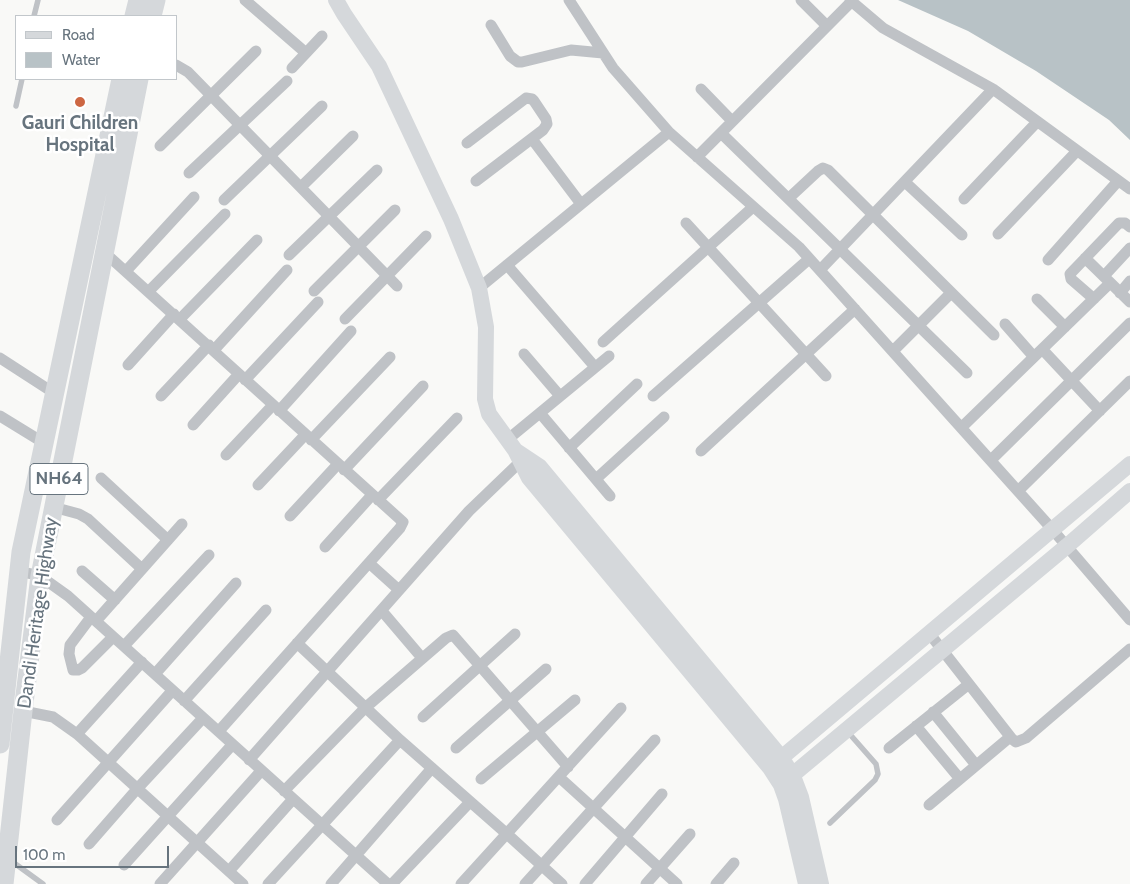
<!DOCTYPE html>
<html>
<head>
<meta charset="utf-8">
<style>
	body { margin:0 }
	#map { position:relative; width:1130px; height:884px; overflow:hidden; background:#f9f9f7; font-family:Cabin,sans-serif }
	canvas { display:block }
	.legend { position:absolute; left:15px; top:15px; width:162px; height:65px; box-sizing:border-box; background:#fff; border:1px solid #c2c7cb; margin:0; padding:6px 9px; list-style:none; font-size:15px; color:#67747e }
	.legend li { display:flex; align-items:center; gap:10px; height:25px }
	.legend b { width:25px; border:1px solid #c2c7cb }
	.scale { position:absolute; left:15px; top:846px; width:154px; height:22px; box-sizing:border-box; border:2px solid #67747e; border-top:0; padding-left:6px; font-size:15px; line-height:18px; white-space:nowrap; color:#67747e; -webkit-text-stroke:4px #fff; paint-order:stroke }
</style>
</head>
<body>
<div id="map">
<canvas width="1130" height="884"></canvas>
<ul class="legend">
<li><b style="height:6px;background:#d5d8db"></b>Road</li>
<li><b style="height:14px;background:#b8c2c6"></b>Water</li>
</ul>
<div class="scale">100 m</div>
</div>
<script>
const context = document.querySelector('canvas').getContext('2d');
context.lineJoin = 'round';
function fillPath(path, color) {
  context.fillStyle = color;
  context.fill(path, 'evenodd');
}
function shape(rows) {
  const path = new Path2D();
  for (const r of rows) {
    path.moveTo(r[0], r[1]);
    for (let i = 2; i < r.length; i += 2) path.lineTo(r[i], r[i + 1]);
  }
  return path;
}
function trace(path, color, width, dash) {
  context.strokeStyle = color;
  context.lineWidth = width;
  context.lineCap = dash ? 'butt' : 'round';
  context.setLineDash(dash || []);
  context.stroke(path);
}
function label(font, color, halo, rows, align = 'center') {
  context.font = font + ' Cabin,sans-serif';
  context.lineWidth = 5;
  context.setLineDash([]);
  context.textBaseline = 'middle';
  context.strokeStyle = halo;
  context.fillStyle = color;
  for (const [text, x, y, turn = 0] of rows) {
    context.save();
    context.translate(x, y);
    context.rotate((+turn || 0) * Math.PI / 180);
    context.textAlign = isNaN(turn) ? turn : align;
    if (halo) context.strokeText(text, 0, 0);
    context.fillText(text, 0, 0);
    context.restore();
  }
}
const water = shape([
	[898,0,1130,0,1130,140,1109,120,1036,71,968,31]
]);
const lane = shape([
	[34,16,38,0],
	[16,106,22,79],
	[830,823,875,780,878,774,876,764,847,731],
	[10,860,43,884]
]);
const street = shape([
	[245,0,306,53],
	[569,0,613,68,669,132,799,247,1052,529,1130,620],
	[801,0,827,26],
	[850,0,883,28,993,89,1130,189],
	[491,25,510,56,518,62,522,62,571,50,603,53],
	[176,65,188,72,397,286],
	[292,68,322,36],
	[701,89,732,121],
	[721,133,967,373],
	[532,139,581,204],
	[467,143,526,98,532,99,534,101,546,119,547,124,543,130,476,181],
	[160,146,256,51],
	[697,157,851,2],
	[189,173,287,81],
	[905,182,962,235],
	[301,187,353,136],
	[789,198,818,171,823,168,828,170,994,335],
	[964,199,1037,122],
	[224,200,322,106],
	[686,223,826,376],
	[998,234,1077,151],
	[104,252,403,522,400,528,219,731],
	[289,255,377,170],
	[1085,258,1130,302],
	[1048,260,1118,181],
	[507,265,595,367],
	[820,270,993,89],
	[126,271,194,197],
	[1104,276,1130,248],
	[479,288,669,132],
	[149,291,225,214],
	[314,291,395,210],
	[1120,293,1130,281],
	[1037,299,1065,327],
	[1094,299,1071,279,1070,274,1119,223,1125,223,1130,227],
	[180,319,257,240],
	[345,319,426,236],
	[1005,324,1034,357],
	[603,342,753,207],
	[1042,349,1100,411],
	[214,350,287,270],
	[893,351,951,293],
	[524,354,560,396],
	[0,358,54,393],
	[128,365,174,314],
	[245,380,318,302],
	[161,396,209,345],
	[653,396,809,259],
	[279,411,351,331],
	[540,413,610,496],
	[0,416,44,443],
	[193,425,239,374],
	[962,427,1110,283],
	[311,440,390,357],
	[507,440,609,356],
	[569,448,637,384],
	[701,451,855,309],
	[226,455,273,405],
	[991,460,1130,323],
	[344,470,423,386],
	[101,478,168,540],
	[596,479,664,417],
	[258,485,305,435],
	[1018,491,1130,381],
	[378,500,457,418],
	[53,507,79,514,88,519,142,569],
	[290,516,338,464],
	[325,547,372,495],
	[369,563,399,590],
	[19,571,40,576,68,596,388,884],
	[82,571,115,600],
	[382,611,422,658],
	[91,617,70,645,69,654,73,670,78,670,82,668,113,637],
	[96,621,182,524],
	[929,633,1012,739,1016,742,1026,738,1130,649],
	[297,643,400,740,507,834,562,884],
	[124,646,209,555],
	[155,674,236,583],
	[184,701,266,610],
	[23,711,53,717,77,734,243,884],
	[933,712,976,765],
	[423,717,515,634],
	[916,726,960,779],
	[77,734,142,662],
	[456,748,546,669],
	[889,748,969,684],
	[249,760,469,511,521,461],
	[559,777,677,884],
	[481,779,575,700],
	[284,791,365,708,446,638,453,635,568,767],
	[929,805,1010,737],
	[57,820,172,691],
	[89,844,137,789,203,718],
	[124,865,232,745],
	[229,871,293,799],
	[160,884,261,771],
	[268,884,400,740],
	[331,884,432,768],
	[392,884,470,802],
	[461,884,621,708],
	[525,884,655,740],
	[585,884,662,794],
	[646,884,690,834],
	[716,884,734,863]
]);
const secondary = shape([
	[336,0,344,14,379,66,451,219,479,288,486,327,485,399,489,414,515,450,529,478,770,768,781,785,786,799,806,884],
	[516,451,540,467,781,757,793,776,801,797,821,884],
	[774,764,1130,464],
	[784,782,1067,546,1130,491]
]);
const primary = shape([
	[134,16,138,0],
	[152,16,156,0],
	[0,744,21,552,121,79],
	[4,884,23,711,40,576,139,79]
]);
const markers = [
	[80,102,6,"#cd6743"]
];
const shields = [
	[59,479,58]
];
const shieldNames = [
	["NH64",59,479]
];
const poiNames = [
	["Gauri Children",80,123],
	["Hospital",80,145]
];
const streetNames = [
	["Dandi Heritage Highway",38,613,-82]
];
fillPath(water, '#b8c2c6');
trace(lane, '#bfc2c6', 5.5);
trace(street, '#bfc2c6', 11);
trace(secondary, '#d5d8db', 16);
trace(primary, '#d5d8db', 19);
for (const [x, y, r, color] of markers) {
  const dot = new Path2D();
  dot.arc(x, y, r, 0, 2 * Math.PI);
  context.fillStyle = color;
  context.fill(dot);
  trace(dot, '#fff', 2);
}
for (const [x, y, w] of shields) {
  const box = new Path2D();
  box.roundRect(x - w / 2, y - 15.5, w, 31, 4);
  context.fillStyle = '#fff';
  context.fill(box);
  trace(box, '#67747e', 1);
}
label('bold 18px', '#67747e', null, shieldNames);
label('bold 19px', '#67747e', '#fff', poiNames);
label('19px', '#67747e', '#fff', streetNames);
</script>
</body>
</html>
